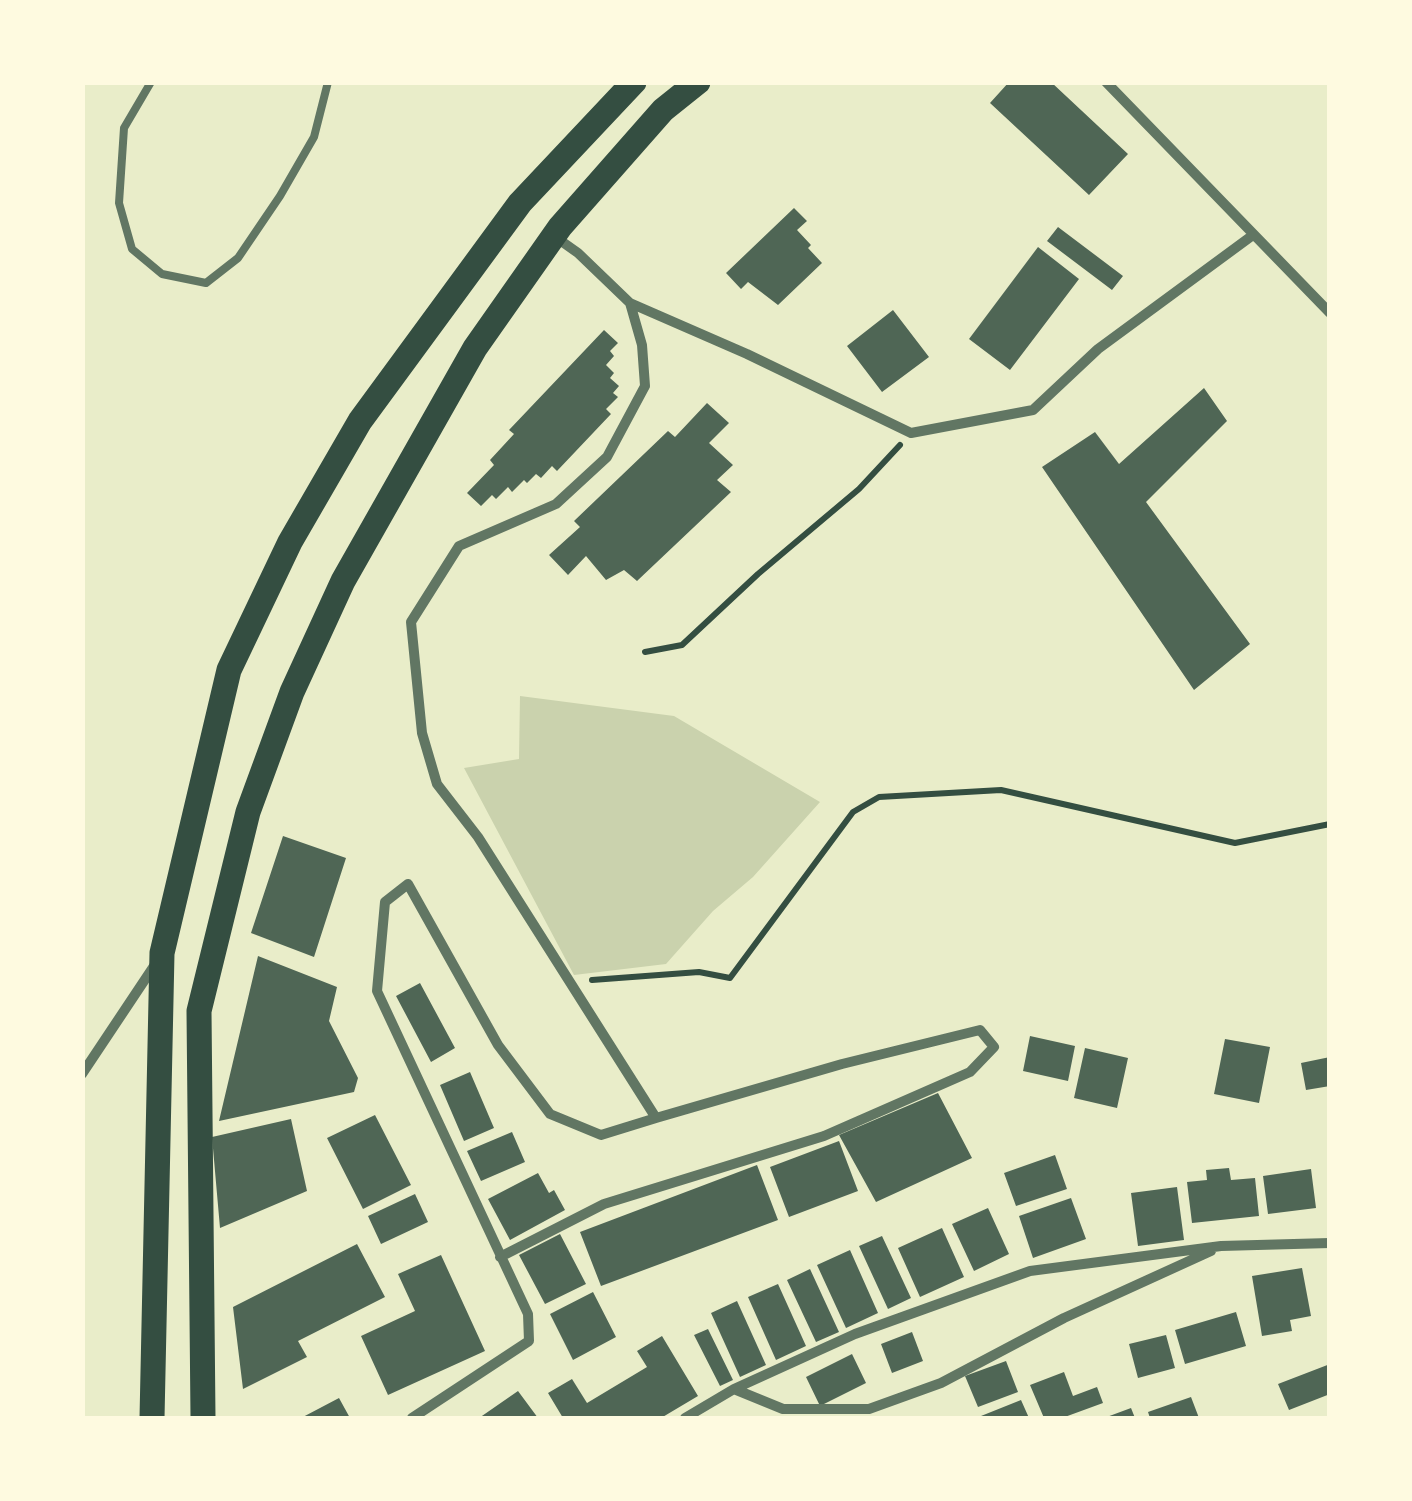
<!DOCTYPE html>
<html>
<head>
<meta charset="utf-8">
<style>
	body { margin:0 }
	#map { position:relative; width:1412px; height:1501px; overflow:hidden; background:#e9edc9; font-family:"Archivo Narrow",sans-serif }
	canvas { display:block }
	.frame { position:absolute; inset:0; border:85px solid #fefae0; pointer-events:none }
</style>
</head>
<body>
<div id="map">
<canvas width="1412" height="1501"></canvas>
<div class="frame"></div>
</div>
<script>
const context = document.querySelector('canvas').getContext('2d');
context.lineJoin = 'round';
function fillPath(path, color) {
  context.fillStyle = color;
  context.fill(path, 'evenodd');
}
function shape(rows) {
  const path = new Path2D();
  for (const r of rows) {
    path.moveTo(r[0], r[1]);
    for (let i = 2; i < r.length; i += 2) path.lineTo(r[i], r[i + 1]);
  }
  return path;
}
function trace(path, color, width, dash) {
  context.strokeStyle = color;
  context.lineWidth = width;
  context.lineCap = dash ? 'butt' : 'round';
  context.setLineDash(dash || []);
  context.stroke(path);
}
const green = shape([
	[520,696,674,716,820,802,753,877,713,911,666,964,574,975,464,768,519,759]
]);
const building = shape([
	[1009,82,1051,82,1128,154,1089,195,990,103],
	[794,208,807,221,797,230,811,245,808,248,822,263,778,305,748,282,741,289,726,273],
	[1058,227,1123,276,1112,290,1047,241],
	[1038,247,1079,279,1010,370,969,339],
	[893,310,929,357,882,392,847,346],
	[604,330,618,343,610,351,614,356,606,365,614,373,610,378,619,386,613,393,618,397,606,409,611,414,557,471,552,466,541,478,536,474,527,483,524,480,512,492,508,487,496,499,492,495,481,506,467,493,494,465,490,460,514,434,509,430],
	[1204,388,1227,421,1146,502,1250,644,1194,690,1042,467,1095,432,1119,464],
	[707,403,729,423,709,443,733,465,717,480,731,492,637,581,624,570,606,580,586,556,568,575,549,555,580,527,574,521,668,431,675,437],
	[283,836,346,858,314,957,251,933],
	[258,956,337,987,329,1021,358,1078,354,1092,219,1121],
	[420,983,455,1048,431,1062,396,996],
	[1030,1036,1075,1046,1068,1081,1023,1071],
	[1225,1039,1270,1047,1259,1103,1214,1094],
	[1085,1048,1128,1058,1117,1108,1074,1098],
	[1330,1057,1330,1086,1306,1090,1301,1063],
	[470,1072,494,1128,464,1141,440,1085],
	[938,1093,972,1158,876,1202,839,1135],
	[375,1115,411,1185,363,1209,327,1138],
	[291,1119,307,1191,220,1228,212,1137],
	[512,1132,525,1162,481,1181,467,1151],
	[839,1141,858,1191,789,1217,770,1167],
	[1055,1155,1067,1189,1016,1206,1004,1173],
	[757,1165,778,1220,601,1286,580,1232],
	[1229,1168,1231,1180,1255,1178,1259,1216,1192,1223,1187,1182,1207,1180,1206,1170],
	[1311,1169,1316,1208,1268,1214,1263,1176],
	[538,1173,549,1193,554,1190,565,1210,510,1240,488,1199],
	[1177,1187,1184,1240,1138,1246,1131,1193],
	[415,1194,428,1222,381,1244,368,1216],
	[1071,1198,1086,1239,1033,1258,1019,1216],
	[988,1208,1009,1254,974,1271,952,1224],
	[942,1228,964,1277,920,1297,898,1248],
	[560,1234,586,1284,545,1304,519,1255],
	[882,1236,911,1298,888,1309,859,1246],
	[357,1244,385,1297,298,1341,307,1357,243,1389,233,1307],
	[850,1250,878,1313,846,1328,817,1265],
	[441,1255,485,1351,388,1395,361,1336,415,1311,398,1274],
	[1302,1268,1311,1316,1290,1320,1292,1331,1262,1336,1252,1276],
	[810,1269,839,1332,816,1342,787,1280],
	[778,1284,806,1346,776,1360,748,1297],
	[593,1292,616,1337,573,1360,550,1314],
	[737,1301,766,1365,740,1377,711,1313],
	[1236,1312,1246,1346,1185,1364,1175,1330],
	[708,1329,733,1380,720,1386,694,1335],
	[912,1332,923,1361,892,1373,881,1344],
	[1166,1335,1175,1368,1138,1378,1129,1344],
	[662,1336,698,1396,661,1418,563,1418,548,1393,572,1379,587,1403,647,1367,637,1351],
	[852,1354,866,1383,820,1406,806,1377],
	[1006,1361,1018,1392,978,1407,965,1376],
	[1330,1364,1330,1394,1289,1410,1278,1384],
	[1064,1372,1073,1396,1097,1387,1103,1403,1062,1418,1044,1418,1030,1385],
	[518,1391,538,1418,479,1418],
	[1191,1397,1199,1418,1150,1418,1148,1412],
	[339,1398,350,1418,301,1418],
	[1021,1400,1029,1418,976,1418],
	[1131,1408,1135,1418,1104,1418]
]);
const path = shape([
	[645,652,682,645,758,574,859,489,900,445],
	[592,980,699,972,730,978,853,812,879,797,1001,790,1235,843,1330,824]
]);
const service = shape([
	[151,82,124,128,119,203,132,249,162,274,206,283,238,258,280,196,314,137,328,82]
]);
const minor = shape([
	[1106,82,1330,313],
	[630,303,747,354,911,433,1033,410,1098,349,1253,235],
	[82,1074,156,963],
	[500,1257,604,1204,824,1136,970,1072,994,1047,980,1030,842,1064,656,1118],
	[734,1389,783,1409,869,1409,941,1383,1064,1318,1211,1251],
	[412,1418,529,1341,528,1314,377,991,385,902,408,884,498,1045,550,1114,601,1135,656,1118,478,837,437,784,422,733,411,622,459,546,556,504,607,457,645,386,642,345,630,303,578,253,554,236],
	[685,1418,734,1389,855,1334,1030,1271,1221,1246,1330,1243]
]);
const primary = shape([
	[152,1418,162,953,229,670,290,542,360,421,520,203,634,82],
	[203,1418,199,1011,248,812,292,692,343,581,475,348,560,227,663,110,698,82]
]);
fillPath(green, '#cad2ad');
fillPath(building, '#4f6655');
trace(path, '#344e41', 6);
trace(service, '#617663', 8);
trace(minor, '#617663', 10);
trace(primary, '#344e41', 25);
</script>
</body>
</html>
